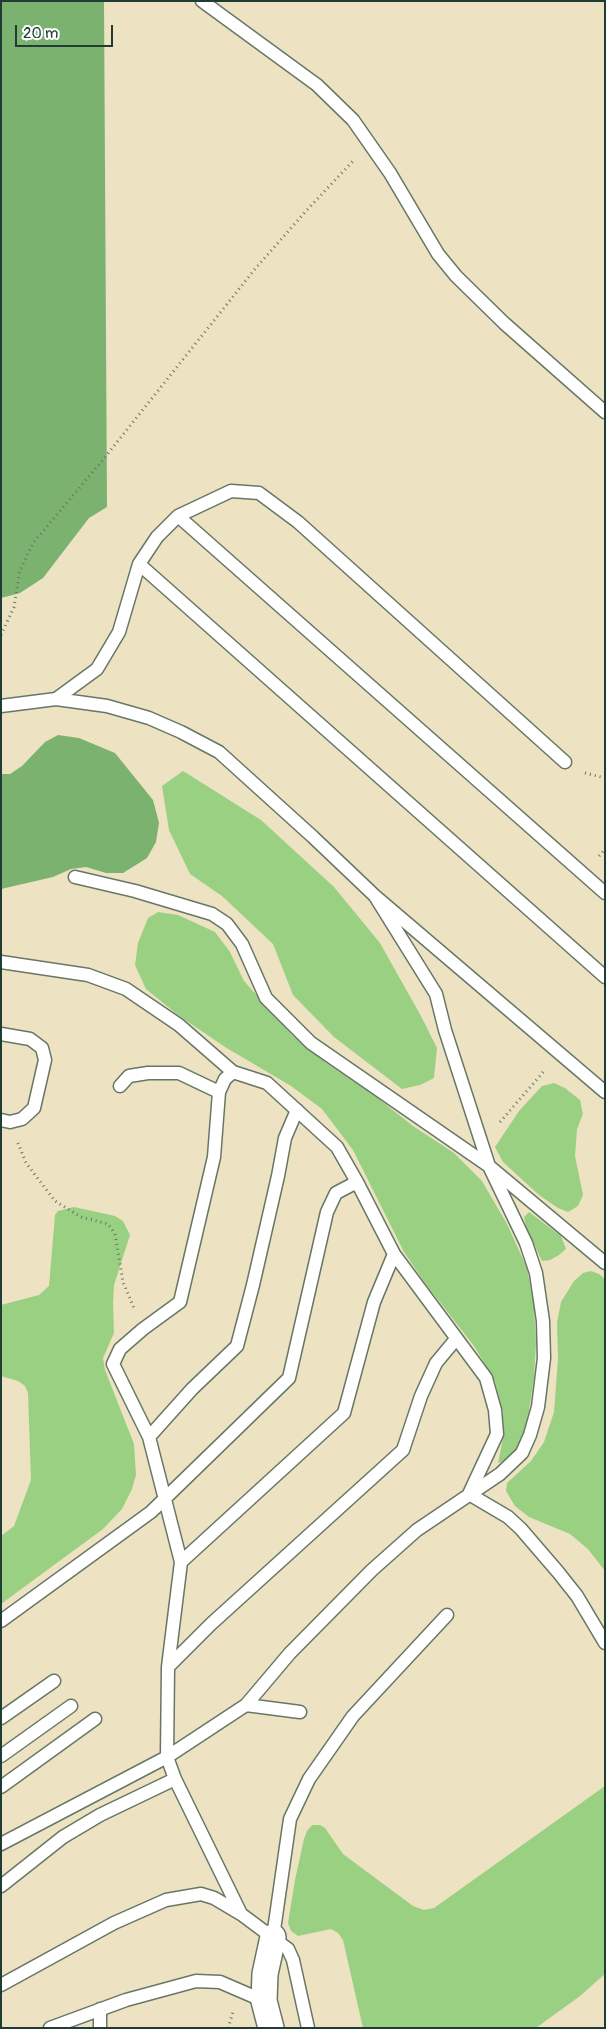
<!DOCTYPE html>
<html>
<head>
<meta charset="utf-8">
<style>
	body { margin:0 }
	#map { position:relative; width:606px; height:2029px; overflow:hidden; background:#ede2c2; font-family:Pangolin,sans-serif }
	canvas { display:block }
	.frame { position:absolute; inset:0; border:2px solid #1f3d34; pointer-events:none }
	.scale { position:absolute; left:15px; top:25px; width:98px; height:22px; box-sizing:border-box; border:2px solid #1f3d34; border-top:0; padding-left:6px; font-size:15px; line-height:18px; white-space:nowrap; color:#1f3d34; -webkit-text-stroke:4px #fff; paint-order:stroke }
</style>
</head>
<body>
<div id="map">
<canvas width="606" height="2029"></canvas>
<div class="frame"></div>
<div class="scale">20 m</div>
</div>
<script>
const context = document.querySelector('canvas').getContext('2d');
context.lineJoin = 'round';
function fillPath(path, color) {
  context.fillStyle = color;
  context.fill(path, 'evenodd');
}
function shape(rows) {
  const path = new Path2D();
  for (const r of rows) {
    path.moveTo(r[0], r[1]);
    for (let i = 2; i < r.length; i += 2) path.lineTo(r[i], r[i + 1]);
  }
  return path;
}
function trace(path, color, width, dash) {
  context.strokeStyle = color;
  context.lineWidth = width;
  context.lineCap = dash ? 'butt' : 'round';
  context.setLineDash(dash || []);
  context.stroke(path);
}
const green = shape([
	[183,771,261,820,334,887,380,943,422,1018,437,1048,434,1078,420,1085,402,1089,334,1037,293,995,273,944,222,896,190,874,169,830,162,786],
	[158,912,178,915,215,932,230,952,244,981,292,1035,325,1062,375,1096,413,1126,454,1153,482,1181,507,1224,527,1268,534,1306,536,1343,534,1377,528,1417,521,1445,511,1456,504,1461,498,1463,503,1438,503,1412,495,1381,474,1346,425,1283,404,1252,353,1150,322,1109,291,1086,225,1047,178,1015,146,989,135,965,138,943,148,918],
	[554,1083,565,1088,580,1100,583,1114,577,1129,575,1156,583,1195,578,1206,568,1212,558,1208,539,1195,503,1162,495,1147,519,1111,542,1086],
	[74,1207,115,1216,123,1221,130,1235,114,1285,113,1303,114,1333,103,1358,105,1370,134,1444,136,1475,132,1489,122,1509,103,1529,1,1604,1,1536,14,1526,31,1480,28,1393,25,1386,18,1381,1,1376,1,1305,39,1295,49,1286,55,1215,58,1211],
	[529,1212,561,1236,566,1249,559,1255,550,1260,542,1261,526,1227,524,1217],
	[591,1271,599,1274,605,1279,605,1571,588,1549,570,1534,529,1517,515,1506,506,1491,507,1483,531,1461,544,1442,554,1412,558,1359,557,1323,561,1302,574,1281,583,1273],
	[605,1786,605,1974,580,1996,536,2028,363,2028,343,1940,338,1933,331,1929,298,1936,291,1931,288,1923,295,1880,304,1839,307,1831,312,1825,320,1825,325,1828,343,1854,413,1906,424,1910,434,1908]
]);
const forest = shape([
	[1,1,104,1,107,507,89,518,43,578,20,593,1,598],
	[58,735,79,738,115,753,153,800,159,823,156,842,147,858,123,873,106,873,86,867,71,869,53,877,1,889,1,774,10,774,22,766,45,742]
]);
const path = shape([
	[1,635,14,607,20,570,33,543,102,461,255,269,306,211,353,161],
	[585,773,605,778],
	[599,856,605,849],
	[500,1122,545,1070],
	[18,1143,26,1163,55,1201,81,1217,108,1224,115,1234,123,1282,134,1308],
	[228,2028,233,2012]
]);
const lane = shape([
	[202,1,317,85,353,120,390,173,438,254,456,276,504,323,605,412],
	[178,516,605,893],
	[139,564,605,977],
	[56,699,97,669,119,632,139,564,157,537,178,516,231,491,259,493,298,522,565,762],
	[1,706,56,699,107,706,149,718,181,732,219,752,313,837,375,896,605,1092],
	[75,877,135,891,212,914,227,924,242,944,266,998,311,1043,489,1166,605,1263],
	[1,962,88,975,126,989,179,1025,233,1072,267,1083,337,1147,357,1182,394,1254,486,1378,495,1410,497,1434,469,1494,508,1517,521,1529,558,1572,577,1596,605,1643],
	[1,1034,30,1039,42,1048,45,1060,34,1108,22,1119,10,1122,1,1120],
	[233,1072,225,1079,219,1092,214,1157,180,1302,143,1329,120,1349,113,1364,149,1437,181,1562,168,1667,167,1757,175,1779,241,1914,288,1949,293,1960,308,2028],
	[120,1086,129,1076,148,1073,179,1073,219,1092],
	[149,1437,192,1389,237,1346,253,1285,278,1176,285,1138,297,1110],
	[181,1562,344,1413,374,1302,394,1254],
	[1,1621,151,1512,289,1378,327,1212,336,1193,357,1182],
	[168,1667,211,1624,403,1450,421,1396,436,1363,456,1339],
	[246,1705,300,1712],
	[1,1718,54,1681],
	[1,1756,71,1706],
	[1,1787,95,1719],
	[1,1844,167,1757,246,1705,290,1653,372,1570,417,1530,500,1474,522,1453,530,1435,538,1407,544,1358,543,1321,536,1273,526,1243,489,1166,445,1030,436,994,375,896],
	[1,1886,63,1837,100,1815,175,1779],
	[273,1937,290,1819,309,1779,353,1716,447,1615],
	[1,1985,114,1923,166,1900,201,1894,214,1898,241,1914],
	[100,2009,100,2028],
	[50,2028,126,2000,196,1981,220,1982,264,2001]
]);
const street = shape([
	[271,2028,264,2001,265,1974,273,1937]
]);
fillPath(green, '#9ad082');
fillPath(forest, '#7bb270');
trace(lane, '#677766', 15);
trace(street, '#677766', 28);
trace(path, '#677766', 3, [1, 4]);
trace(lane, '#fff', 12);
trace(street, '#fff', 25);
</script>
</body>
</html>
